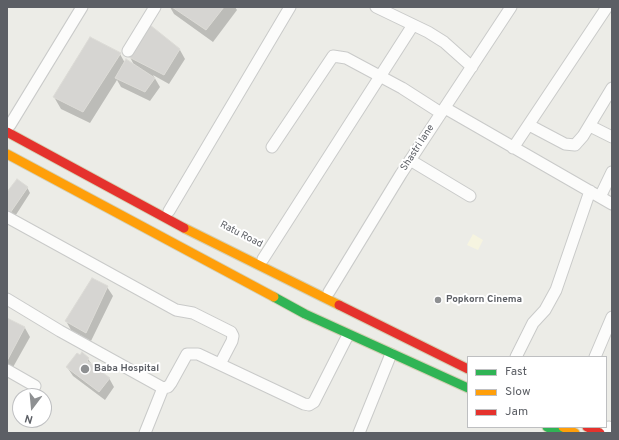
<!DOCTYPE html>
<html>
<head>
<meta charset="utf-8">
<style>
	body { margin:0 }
	#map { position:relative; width:619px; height:440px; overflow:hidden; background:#ecece7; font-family:Overpass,sans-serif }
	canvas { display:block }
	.frame { position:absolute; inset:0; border:8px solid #5c5f65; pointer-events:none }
	.legend { position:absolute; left:467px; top:356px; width:140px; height:72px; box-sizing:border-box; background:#fff; border:1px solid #bebfc1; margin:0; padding:5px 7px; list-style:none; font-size:12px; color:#5c5f65 }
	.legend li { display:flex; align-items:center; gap:8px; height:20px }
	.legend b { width:20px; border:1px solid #bebfc1 }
	.north { position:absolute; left:12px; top:388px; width:40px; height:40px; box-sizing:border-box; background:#fff; border:1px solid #bebfc1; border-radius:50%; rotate:196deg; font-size:11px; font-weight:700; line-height:16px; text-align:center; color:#5c5f65 }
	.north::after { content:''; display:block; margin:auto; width:14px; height:18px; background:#8e9092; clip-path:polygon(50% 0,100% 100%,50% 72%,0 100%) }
</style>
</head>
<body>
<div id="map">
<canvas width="619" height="440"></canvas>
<div class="frame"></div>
<ul class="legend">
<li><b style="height:5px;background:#30b455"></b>Fast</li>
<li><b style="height:5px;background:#ff9f0a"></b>Slow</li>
<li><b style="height:5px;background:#e5322d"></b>Jam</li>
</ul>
<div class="north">N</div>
</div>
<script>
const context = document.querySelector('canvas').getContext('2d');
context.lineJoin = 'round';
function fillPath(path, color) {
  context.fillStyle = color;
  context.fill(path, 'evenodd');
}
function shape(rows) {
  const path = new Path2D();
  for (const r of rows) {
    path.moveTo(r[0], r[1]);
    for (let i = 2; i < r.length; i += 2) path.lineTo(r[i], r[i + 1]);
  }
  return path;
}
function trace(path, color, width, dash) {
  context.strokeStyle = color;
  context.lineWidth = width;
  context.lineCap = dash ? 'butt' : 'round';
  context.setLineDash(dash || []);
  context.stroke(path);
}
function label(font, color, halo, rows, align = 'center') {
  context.font = font + ' Overpass,sans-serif';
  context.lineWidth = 4;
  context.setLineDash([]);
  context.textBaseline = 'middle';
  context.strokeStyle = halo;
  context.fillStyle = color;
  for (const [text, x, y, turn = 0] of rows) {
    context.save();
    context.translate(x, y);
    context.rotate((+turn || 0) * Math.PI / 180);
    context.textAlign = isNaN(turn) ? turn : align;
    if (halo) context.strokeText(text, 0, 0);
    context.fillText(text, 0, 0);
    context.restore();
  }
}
const commercial = shape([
	[473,234,483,240,478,250,467,245]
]);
const shadow = shape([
	[170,7,235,7,237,10,213,42,174,14],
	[90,38,120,54,125,63,134,65,130,57,180,50,185,59,169,84,153,75,160,87,150,101,121,87,117,80,90,123,61,109,54,97],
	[17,180,27,187,30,193,12,221,7,218,7,194],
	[107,287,113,296,91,341,71,330,66,321],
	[7,319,25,328,30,337,12,369,7,366],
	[80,357,88,359,93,366,109,378,114,387,105,400,73,376,67,367]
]);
const building = shape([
	[172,7,224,7,206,30,172,7],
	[150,25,180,49,164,75,129,57,150,25],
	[90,37,121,53,83,112,53,97,90,37],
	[126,59,155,78,145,92,115,78,126,59],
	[17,179,28,187,8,216,7,192,17,179],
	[92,278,108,286,86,333,65,321,92,278],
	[7,318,25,327,7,361,7,318],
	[82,352,89,358,87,361,110,378,99,392,66,367,77,353,80,355,82,352]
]);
const street = shape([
	[376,7,428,32,444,42,472,67],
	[128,51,155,7],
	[445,108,612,204],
	[10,125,82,7],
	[529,125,565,144,575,145,583,136,612,88],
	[590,126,612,137],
	[272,147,333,56,346,58,402,88,441,113],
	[513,148,607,7],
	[410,160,470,196],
	[600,197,612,172],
	[169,211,290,7],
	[7,217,176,310,193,313,231,332,233,336,232,341,220,364],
	[263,259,413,25],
	[329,292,401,174,511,7],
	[7,299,60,331,163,388,168,387,171,383,187,354,198,354,304,404,309,405,314,402,348,335],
	[516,357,533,323,545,310,556,290,590,191],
	[595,357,612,317],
	[7,370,35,386],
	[145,433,163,388],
	[359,433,391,354],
	[606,433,609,427]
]);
const fast = shape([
	[274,297,305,314,468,388],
	[547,427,559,433]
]);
const slow = shape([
	[7,154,274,297],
	[184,228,339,305],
	[563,427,575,433]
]);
const jam = shape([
	[7,132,184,228],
	[339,305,468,369],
	[587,427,600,433]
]);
const markers = [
	[438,300,4,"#8e9092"],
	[85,369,5,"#8e9092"]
];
const streetNames = [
	["Shastri lane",418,148,-57],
	["Ratu Road",241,235,27]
];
const poiNames = [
	["Popkorn Cinema",446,300],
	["Baba Hospital",94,369]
];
fillPath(commercial, '#f6f4e0');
fillPath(shadow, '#0003');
fillPath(building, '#d6d5d2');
trace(building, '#dcdbd6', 1);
trace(street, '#c9cac9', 13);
trace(fast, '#d4d0b4', 11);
trace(slow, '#d4d0b4', 11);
trace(jam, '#d4d0b4', 11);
trace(street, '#fcfcfb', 11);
trace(fast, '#30b455', 9);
trace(slow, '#ff9f0a', 9);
trace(jam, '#e5322d', 9);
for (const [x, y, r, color] of markers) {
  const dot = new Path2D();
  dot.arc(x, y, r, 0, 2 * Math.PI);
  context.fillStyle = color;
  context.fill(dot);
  trace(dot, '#fff', 1.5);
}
label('10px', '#5c5f65', '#fff', streetNames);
label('bold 10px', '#5c5f65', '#fff', poiNames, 'left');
</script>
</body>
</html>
